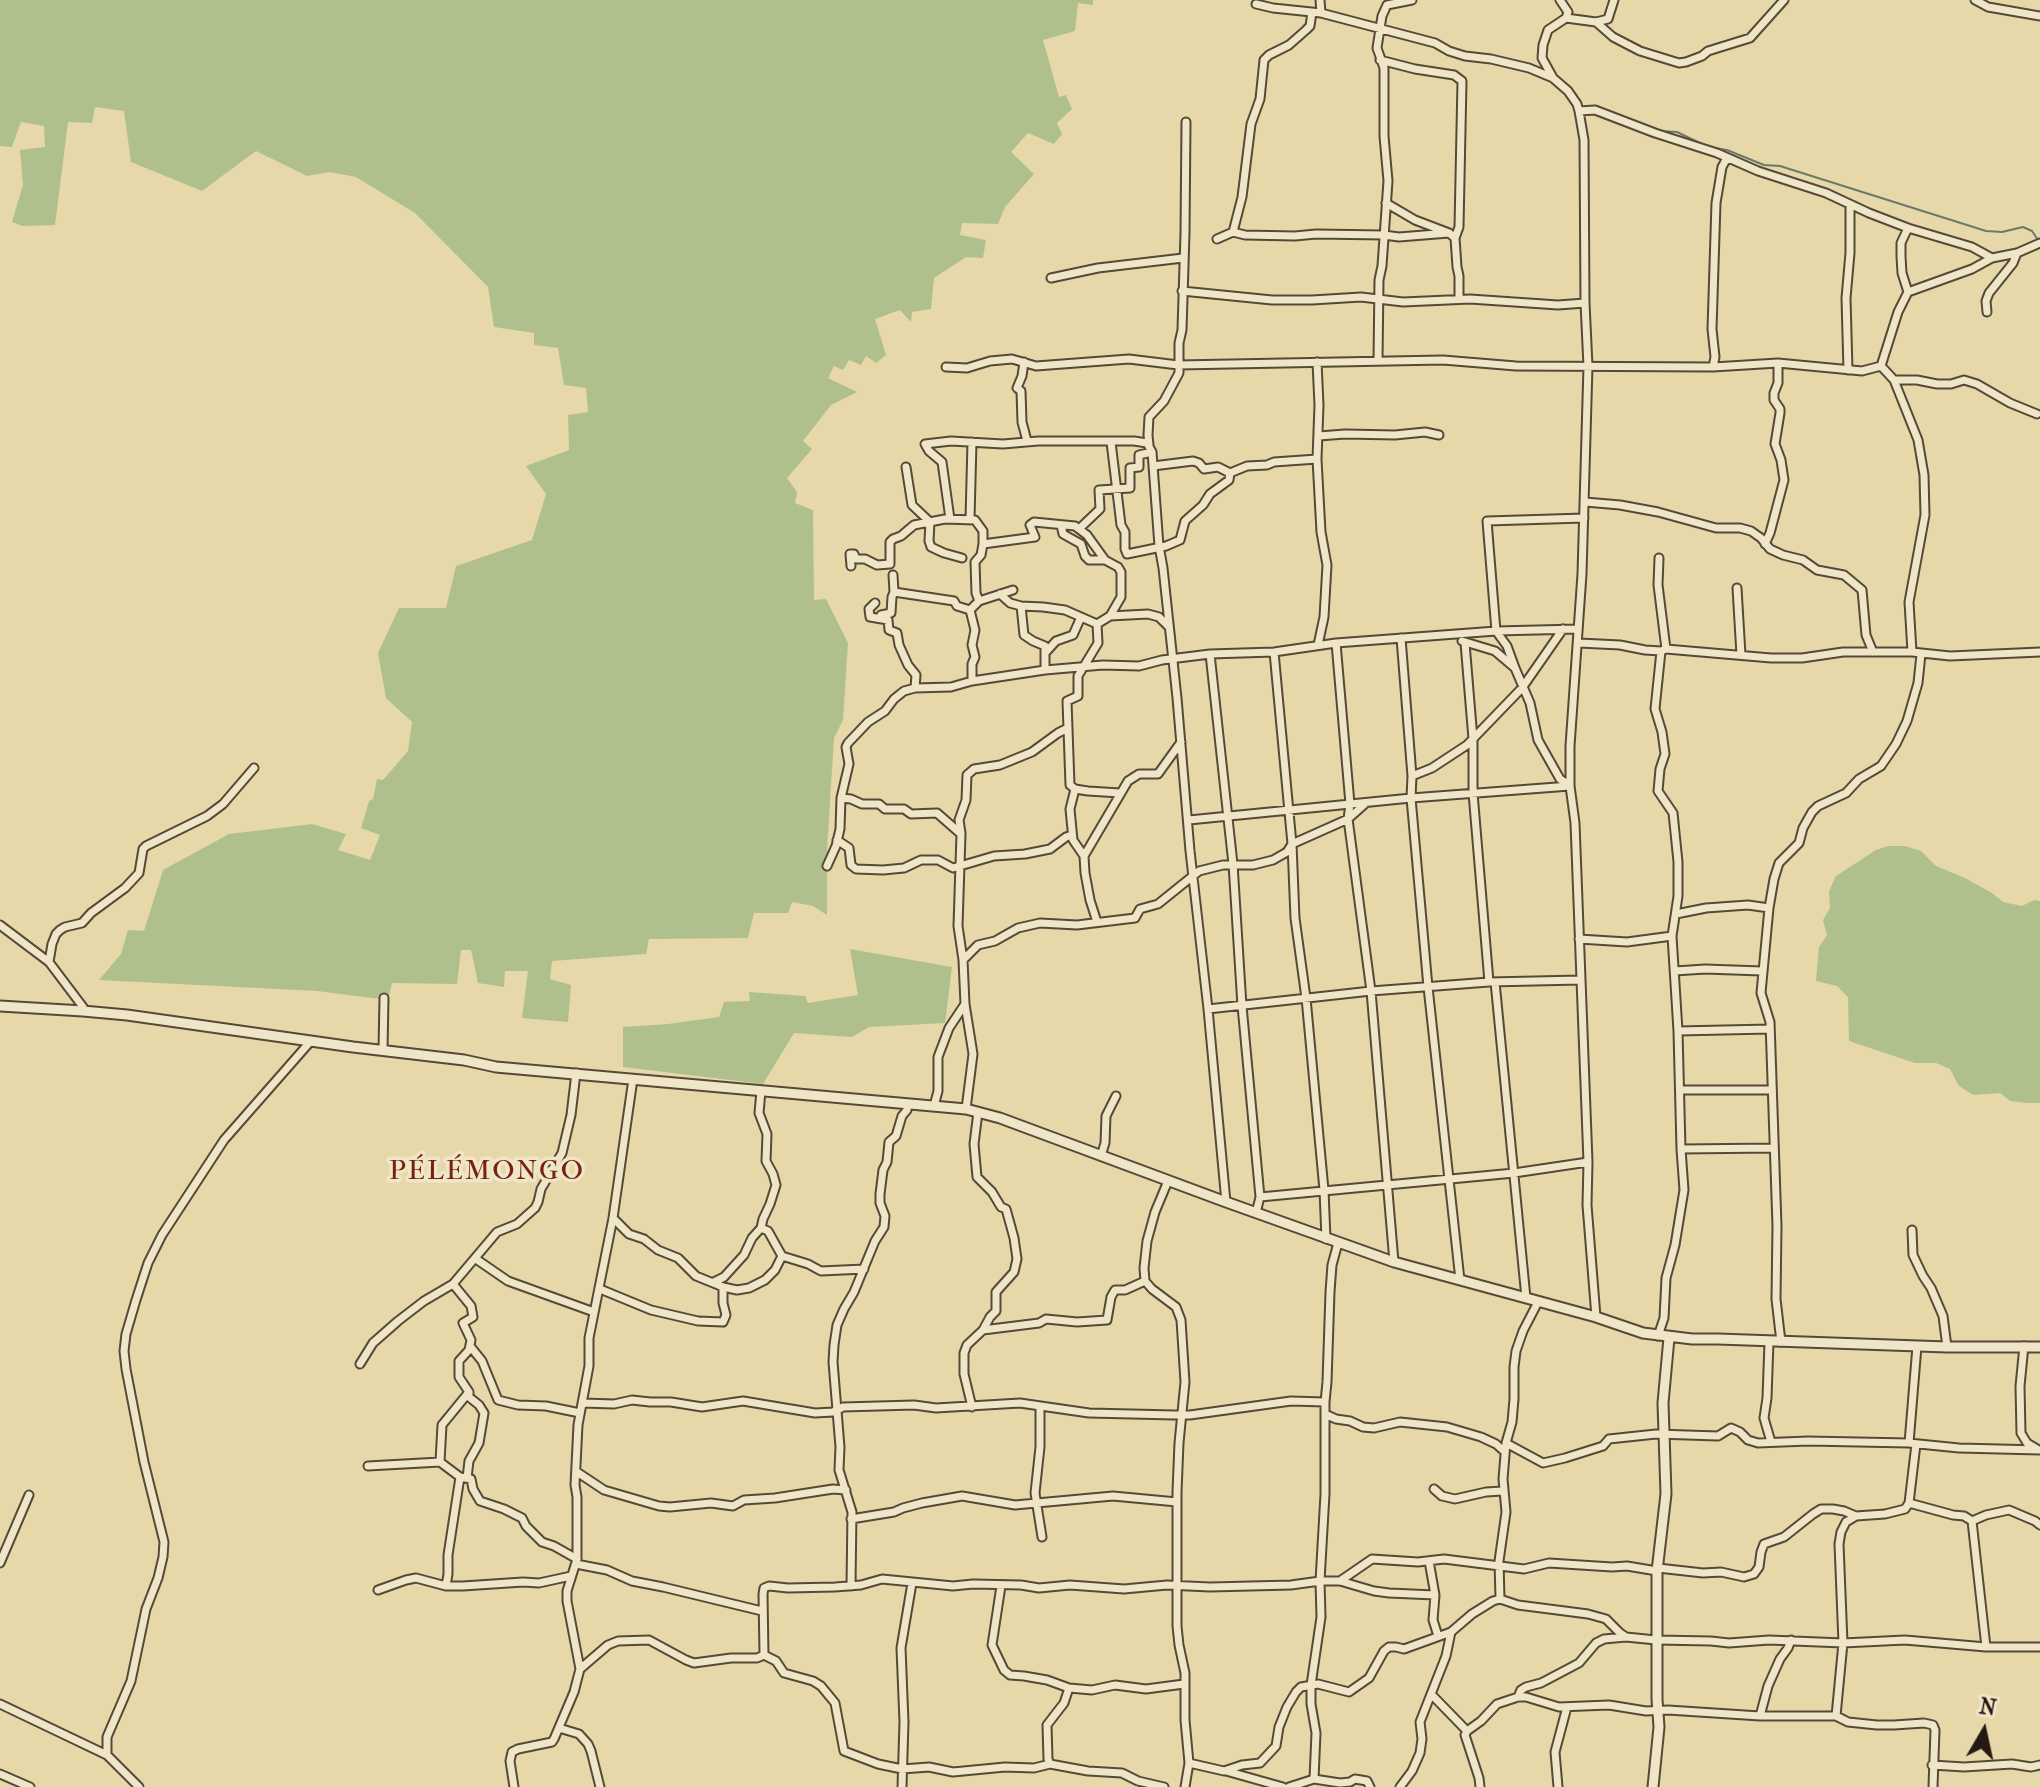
<!DOCTYPE html>
<html>
<head>
<meta charset="utf-8">
<style>
	body { margin:0 }
	#map { position:relative; width:2040px; height:1787px; overflow:hidden; background:#e6d8a9; font-family:"IM FELL French Canon",serif }
	canvas { display:block }
	.north { position:absolute; left:1944px; top:1691px; width:80px; height:80px; -webkit-text-stroke:6px #efe6c7; paint-order:stroke; rotate:9deg; font-size:22px; font-weight:700; line-height:32px; text-align:center; color:#261913 }
	.north::after { content:''; display:block; margin:auto; width:28px; height:36px; background:#261913; clip-path:polygon(50% 0,100% 100%,50% 72%,0 100%) }
</style>
</head>
<body>
<div id="map">
<canvas width="2040" height="1787"></canvas>
<div class="north">N</div>
</div>
<script>
const context = document.querySelector('canvas').getContext('2d');
context.lineJoin = 'round';
function fillPath(path, color) {
  context.fillStyle = color;
  context.fill(path, 'evenodd');
}
function shape(rows) {
  const path = new Path2D();
  for (const r of rows) {
    path.moveTo(r[0], r[1]);
    for (let i = 2; i < r.length; i += 2) path.lineTo(r[i], r[i + 1]);
  }
  return path;
}
function trace(path, color, width, dash) {
  context.strokeStyle = color;
  context.lineWidth = width;
  context.lineCap = dash ? 'butt' : 'round';
  context.setLineDash(dash || []);
  context.stroke(path);
}
function label(font, color, halo, rows, align = 'center') {
  context.font = font + ' "IM FELL French Canon",serif';
  context.lineWidth = 7;
  context.setLineDash([]);
  context.textBaseline = 'middle';
  context.strokeStyle = halo;
  context.fillStyle = color;
  for (const [text, x, y, turn = 0] of rows) {
    context.save();
    context.translate(x, y);
    context.rotate((+turn || 0) * Math.PI / 180);
    context.textAlign = isNaN(turn) ? turn : align;
    if (halo) context.strokeText(text, 0, 0);
    context.fillText(text, 0, 0);
    context.restore();
  }
}
const green = shape([
	[0,0,1093,0,1093,5,1078,3,1075,31,1043,40,1059,97,1066,95,1072,109,1057,123,1062,134,1054,144,1028,133,1011,152,1034,174,1005,207,998,224,962,223,960,235,986,240,983,258,966,257,934,278,931,309,912,312,911,322,900,310,875,319,886,355,876,363,866,356,861,365,849,360,843,370,834,366,828,378,857,392,831,405,803,441,812,449,787,478,797,492,795,503,813,510,814,600,826,599,848,643,843,720,834,738,827,850,827,915,813,906,792,902,788,913,754,913,748,938,649,939,646,954,552,961,550,979,571,985,568,1022,522,1018,528,971,505,971,504,987,478,983,471,950,461,950,457,984,392,983,388,1000,317,991,99,980,121,954,128,930,144,931,163,870,229,834,312,824,346,834,338,850,370,860,380,835,361,828,369,801,373,799,377,779,383,780,408,751,412,722,386,698,378,653,399,608,446,608,456,566,532,540,546,494,526,466,569,450,568,415,588,412,586,388,564,385,558,348,534,345,534,333,494,327,488,287,415,213,356,177,330,172,307,176,256,151,202,191,131,162,124,111,95,107,92,123,68,122,55,225,22,226,12,222,23,185,20,150,45,147,44,126,21,122,12,147,0,146],
	[1888,846,1905,846,1921,851,1936,866,1965,878,1992,893,2003,902,2022,906,2034,900,2040,901,2040,1103,2027,1103,2010,1101,2000,1093,1973,1095,1959,1086,1950,1069,1936,1063,1915,1063,1849,1041,1848,997,1837,986,1816,981,1819,947,1827,935,1823,920,1830,908,1829,891,1836,876,1876,850],
	[850,949,952,967,945,1023,869,1027,852,1037,794,1033,763,1084,623,1067,623,1027,668,1024,719,1017,724,1002,750,1001,749,992,805,996,808,1003,858,995]
]);
const stream = shape([
	[1660,131,1677,132,1708,147,1727,150,1764,165,1780,166,1986,231,2002,232,2023,227,2032,231,2038,240]
]);
const minor = shape([
	[1320,0,1321,13],
	[1975,0,1988,7,2040,16],
	[1256,4,1273,8,1321,13,1435,43,1449,51,1465,56,1491,59,1529,68,1553,78,1568,91,1577,104,1579,111,1584,140,1585,303,1588,366,1582,574,1570,746,1570,786,1575,823,1588,1162,1587,1205,1596,1317],
	[1566,18,1596,22,1608,19,1614,0],
	[1596,22,1613,37,1640,51,1679,63,1686,62,1702,56,1708,51,1750,38,1784,0],
	[1380,60,1415,69,1454,75,1462,81,1459,227,1455,238],
	[1552,76,1542,58,1543,45,1548,30,1566,18,1568,12,1560,0],
	[1579,111,1595,110,1655,133,1717,153,1758,171,1826,193,1869,213,1908,228,1972,247,1992,258],
	[1386,203,1415,220,1449,233,1455,238,1457,267,1459,276,1459,299],
	[1908,228,1901,243,1901,256,1902,273,1908,292],
	[1233,232,1242,197,1251,124,1260,99,1264,60,1269,55,1289,45,1306,30,1310,26,1312,12],
	[1217,239,1233,232,1245,235,1295,236,1316,234,1384,235,1399,237,1449,233],
	[1051,278,1098,268,1183,258],
	[1182,291,1272,300,1312,300,1361,297,1403,302,1470,299,1558,305,1585,303],
	[1987,312,1986,301,1989,293,2013,263,2017,253],
	[1378,361,1379,280,1382,266,1388,181,1384,136,1384,68,1377,48,1382,16,1387,5,1412,0],
	[1024,362,1022,376,1017,388,1021,391,1022,422,1027,441],
	[1317,362,1319,405,1317,459,1321,532,1327,565,1324,617,1318,645],
	[1881,366,1894,380,1918,440,1924,475,1925,515,1909,602,1912,652],
	[946,367,967,368,990,361,1012,359,1036,366,1129,359,1178,365,1443,360,1516,366,1713,367,1778,363,1862,371,1881,366,1898,312,1908,292,1972,269,1992,258,2017,253,2040,243],
	[1713,367,1715,357,1712,329,1716,203,1722,167,1727,158],
	[1848,370,1846,298,1850,253,1850,204],
	[1894,380,1917,380,1937,384,1951,384,1964,380,1977,384,2010,403,2037,414],
	[1319,436,1345,434,1395,435,1425,432,1439,435],
	[1111,442,1121,525,1125,532,1125,549,1127,554,1166,546,1180,540,1185,521,1203,505,1210,494,1229,480,1230,473],
	[1149,445,1148,435,1149,417,1164,401,1179,373,1179,343,1182,330,1185,233,1186,122],
	[1153,466,1193,461,1199,463,1204,469,1218,467,1230,473,1247,466,1267,465,1274,462,1317,459],
	[906,467,912,505,930,522,929,541,931,547,944,553,962,558],
	[1585,502,1620,505,1658,512,1716,528,1740,528,1751,531,1761,538,1770,549,1783,555,1803,560,1817,570,1844,575,1862,590,1866,635,1873,652],
	[950,519,942,462,929,451,925,444,951,441,1003,444,1038,441,1134,441,1147,443,1152,452,1159,546,1163,568,1177,698,1190,851,1208,1009,1226,1202],
	[970,519,972,442],
	[1061,525,1063,534,1081,544,1085,556,1089,560,1105,560],
	[1080,528,1100,509,1099,490,1130,488,1130,468,1139,467,1139,455,1152,452],
	[1765,544,1770,533,1784,480,1781,460,1775,444,1780,413,1780,409,1774,400,1774,393,1778,383,1778,363],
	[1659,558,1658,585,1666,649],
	[851,566,850,554,854,554,856,559,865,559,877,565,890,564,890,542,893,539,901,536,914,525,945,519,975,520,983,531,983,544],
	[893,575,894,592],
	[1737,588,1741,655],
	[1000,594,1010,603,1021,606,1024,635,1033,641,1045,646,1045,670],
	[979,601,976,593,975,562,981,555,983,544,1035,537,1030,525,1034,522,1075,526,1087,535,1105,560,1118,567,1121,572,1121,597,1110,616,1097,624],
	[875,603,869,609,870,617,888,620,889,630,897,633,899,645,908,665,916,675,915,688],
	[1021,606,1043,607,1065,610,1097,624,1098,643,1078,676,1078,696,1067,701,1070,785,1075,789,1088,791,1120,793],
	[1110,616,1148,614,1159,617,1169,627],
	[880,618,881,615,891,613,892,597,894,592,954,601,957,606,970,610],
	[1401,638,1412,776,1411,798,1428,987,1460,1280],
	[1462,641,1495,651,1515,668,1530,703,1538,740,1560,779,1569,785],
	[1336,643,1350,804,1348,819,1371,991,1394,1262],
	[1465,643,1473,739,1473,793,1489,982],
	[1579,643,1620,645,1645,650,1661,651,1666,649,1771,658,1802,658,1843,652,1912,652,1950,656,2040,652],
	[1661,651,1655,709,1662,732,1665,754,1660,769,1658,791,1673,813,1678,862,1678,896,1672,936,1678,1031,1681,1149,1773,1148],
	[1046,652,1056,641,1073,635,1081,617],
	[1274,652,1292,844,1295,918,1306,998,1324,1190,1326,1239],
	[1210,654,1233,864,1242,1006,1260,1197,1256,1213],
	[1515,668,1507,646,1496,631,1487,521,1584,518],
	[972,681,972,664,975,657,972,645,975,630,970,610,979,601,1013,590],
	[1412,776,1432,768,1467,745,1522,688,1563,629],
	[1075,789,1070,809,1073,840,1084,856],
	[841,798,851,799,862,804,879,804,885,809,904,809,911,814,937,813,961,834,958,926,963,960],
	[1189,820,1411,798,1570,786],
	[961,833,959,820,966,800,967,775,974,769,1000,765,1032,752,1058,733,1068,728],
	[837,840,849,848,851,865,856,869,883,870,904,868,921,860,938,860,953,868,994,856,1025,854,1050,849,1066,837,1072,835],
	[827,866,836,846,840,829,841,798,849,764,846,747,848,743,868,722,885,711,894,699,904,691,915,688,951,687,972,681,1045,670,1103,665,1139,666,1162,660,1210,654,1274,652,1336,643,1496,631,1578,629],
	[1676,914,1706,908,1748,905,1769,908],
	[1097,922,1090,900,1085,873,1084,856,1128,781,1139,774,1158,774,1181,742],
	[0,925,49,962,83,1007,83,1011],
	[1579,939,1627,942,1672,936],
	[49,962,52,944,56,934,60,930,65,927,82,923,91,913,125,888,139,873,143,849,146,846,207,816,223,804,254,768],
	[1675,971,1705,969,1762,971],
	[1495,982,1526,1298],
	[1208,1009,1371,991,1489,982,1580,980],
	[1678,1031,1770,1029],
	[383,1050,384,998],
	[1680,1090,1771,1090],
	[761,1091,759,1113,767,1134,766,1161,773,1174,776,1185,770,1204,763,1219,761,1228,768,1231,782,1256],
	[934,1106,938,1091,938,1057,949,1028,965,1004],
	[966,1109,973,1054,965,1004,963,960,978,945,995,941,1018,928,1040,923,1077,925,1135,918,1140,909,1158,904,1199,871,1223,865,1253,865,1273,860,1287,852,1292,844,1348,819,1366,803],
	[978,1112,974,1144,977,1177,992,1192,1001,1207,1006,1209,1014,1238,1017,1259,1014,1272,996,1292,996,1311,990,1317,983,1330],
	[1101,1156,1105,1143,1106,1116,1116,1096],
	[1168,1181,1155,1212,1147,1241,1144,1268,1145,1281,1152,1289,1176,1307,1181,1320,1185,1382,1179,1443,1177,1492,1177,1626,1179,1645,1185,1673,1185,1720,1189,1763,1185,1787],
	[1260,1197,1514,1173,1588,1162],
	[613,1218,629,1234,644,1239,658,1250,678,1258,696,1276,723,1287,737,1290,749,1288,765,1280,775,1270,782,1256,808,1264,821,1271,864,1269],
	[1912,1230,1913,1255,1923,1276,1931,1288,1943,1316,1947,1347],
	[476,1259,508,1281,594,1312],
	[714,1282,724,1277,744,1255,752,1238,761,1228],
	[453,1284,471,1306,473,1317,463,1323,471,1340,469,1350,459,1361,459,1377,469,1392,469,1397,479,1405,484,1413,479,1443,469,1461,467,1478],
	[600,1289,651,1310,698,1321,723,1322,726,1315,723,1303,723,1287],
	[1658,1336,1664,1318,1666,1278,1675,1245,1684,1190,1681,1149],
	[1769,1342,1767,1398,1764,1418,1771,1442],
	[1781,1342,1776,1299,1777,1226,1770,1022,1761,993,1769,908,1774,879,1779,863,1799,843,1803,828,1812,812,1818,806,1846,793,1859,779,1881,766,1896,744,1907,721,1918,683,1921,654],
	[470,1346,482,1361,498,1400,518,1405,546,1406,580,1413],
	[2024,1346,2020,1386,2021,1433,2027,1443,2037,1449],
	[360,1364,373,1343,398,1321,424,1301,453,1284,497,1232,517,1224,535,1208,538,1202,541,1189,562,1153,571,1115,576,1073],
	[583,1403,614,1404,632,1400,650,1402,671,1402,702,1407,743,1401,815,1413,833,1412,843,1407,914,1405,936,1408,1020,1403,1089,1413,1174,1415,1190,1415,1291,1401,1325,1402],
	[972,1407,964,1374,964,1353,967,1345,983,1330,1039,1323,1046,1319,1077,1322,1107,1320,1111,1297,1115,1290,1125,1290,1145,1281],
	[1040,1407,1040,1447,1035,1493,1042,1537],
	[1325,1414,1336,1419,1350,1421,1363,1427,1374,1428,1400,1422,1447,1427,1481,1437,1496,1444,1505,1452],
	[1506,1443,1543,1463,1565,1458,1603,1446,1609,1439,1656,1434,1718,1436,1731,1428,1740,1432,1748,1440,1758,1443,1808,1441,1909,1443,1959,1448,2040,1450],
	[1909,1443,1917,1346],
	[440,1462,460,1477],
	[368,1466,440,1462,442,1425,469,1392],
	[577,1472,604,1490,659,1506,670,1507,711,1503,733,1506,744,1500,775,1498,833,1489,846,1490],
	[1434,1489,1442,1496,1455,1499,1486,1492,1502,1491],
	[1909,1503,1953,1515,1964,1516,1972,1521,1986,1647],
	[851,1519,894,1512,903,1508,922,1503,962,1496,1015,1505,1113,1496,1177,1502],
	[1972,1521,1986,1515,2009,1510,2035,1521,2040,1525],
	[1429,1561,1435,1595,1433,1620,1438,1636],
	[0,1563,29,1495],
	[576,1564,607,1570,632,1581,663,1587,762,1611],
	[1658,1568,1703,1573,1721,1572,1744,1577,1754,1574,1759,1567,1761,1552,1764,1544,1784,1537,1813,1514,1821,1509,1833,1509,1844,1511,1856,1516],
	[1340,1581,1372,1559,1418,1562,1444,1559,1524,1569,1549,1563,1612,1567,1627,1566,1657,1571],
	[446,1586,448,1574,448,1555,460,1477,471,1479,473,1489,480,1501,504,1509,522,1518,526,1526,542,1542,554,1546,577,1559],
	[851,1586,852,1512,839,1470,840,1447,833,1362,834,1345,837,1325,844,1309,854,1292,875,1241,884,1227,885,1216,880,1203,880,1194,883,1170,887,1162,889,1142,896,1136,902,1116,907,1110,908,1104],
	[1001,1586,992,1645,1004,1670,1010,1675,1024,1676,1047,1680,1069,1688,1092,1690,1115,1685,1146,1689,1184,1684],
	[378,1590,406,1580,416,1578,446,1586,463,1586,523,1582,539,1583,571,1576],
	[1500,1599,1499,1561,1506,1512,1503,1479,1506,1443,1512,1422,1514,1399,1514,1367,1516,1351,1523,1331,1538,1302],
	[764,1655,763,1594,764,1588,769,1586,788,1588,835,1587,861,1585,882,1579,953,1586,973,1584,1021,1585,1039,1588,1070,1585,1124,1589,1167,1585,1210,1587,1291,1585,1320,1581,1325,1494,1325,1402,1327,1382,1330,1292,1332,1265,1338,1243],
	[580,1669,608,1645,618,1641,649,1640,686,1660,694,1663,731,1658,757,1658,764,1655,776,1661,784,1673,813,1681,821,1686,835,1703,844,1751,878,1764,902,1769,929,1767,953,1772,1005,1767,1034,1768,1050,1764,1088,1771,1122,1773,1138,1781,1164,1787],
	[1431,1694,1467,1731,1465,1735,1479,1778,1480,1787],
	[1518,1697,1521,1690,1526,1687,1541,1683,1579,1663,1596,1643,1604,1639,1626,1637],
	[0,1704,107,1755,139,1787],
	[1760,1716,1768,1686,1780,1659,1788,1648,1791,1640],
	[1836,1716,1843,1643,1839,1544,1841,1532,1846,1522,1856,1516,1885,1514,1905,1509,1909,1503,1916,1444],
	[559,1728,579,1734,588,1744,591,1751,600,1787],
	[1467,1731,1481,1721,1497,1704,1518,1697,1526,1697,1559,1707,1609,1705,1646,1711,1668,1710,1760,1716,1836,1716,1848,1722,1877,1725,1894,1725,1924,1723,1933,1725,1935,1730,1933,1787],
	[107,1755,107,1737,131,1681,146,1609,158,1578,163,1557,164,1542,144,1462,126,1369,124,1351,126,1334,136,1300,148,1263,162,1235,224,1140,310,1042],
	[1189,1763,1224,1771,1242,1765,1260,1763,1276,1746,1279,1727,1287,1707,1296,1692,1301,1687,1318,1684,1349,1692,1369,1678,1384,1651,1389,1647,1396,1647,1404,1649,1451,1632,1472,1614,1493,1601,1500,1599,1518,1605,1588,1614,1606,1619,1620,1633,1626,1637,1656,1640,1711,1641,1729,1643,1769,1640,1843,1643,1905,1640,1986,1647,2040,1647],
	[1050,1764,1048,1759,1047,1725,1064,1703,1069,1688],
	[1932,1765,1964,1767,2012,1764,2031,1767,2040,1765],
	[1226,1771,1283,1787],
	[0,1774,30,1787],
	[1314,1779,1316,1733,1311,1704,1311,1685,1321,1617,1320,1581,1340,1581,1374,1591,1389,1593,1435,1595],
	[514,1787,510,1761,512,1752,518,1749,552,1742,554,1739,574,1692,580,1669,567,1601,567,1591,577,1559,577,1497,575,1485,578,1425,589,1366,589,1338,613,1218,633,1079],
	[902,1787,904,1722,901,1648,912,1583],
	[1289,1787,1314,1779,1340,1783,1350,1782,1355,1779,1367,1781,1370,1787],
	[1400,1787,1412,1771,1420,1753,1422,1739,1420,1722,1446,1656,1451,1632],
	[1558,1787,1555,1752,1567,1707]
]);
const tertiary = shape([
	[0,1006,83,1011,127,1015,353,1047,464,1060,496,1067,966,1109,1000,1118,1226,1202,1394,1262,1596,1317,1643,1333,1692,1339,1718,1339,1947,1347,2040,1347],
	[1653,1787,1659,1727,1657,1699,1657,1571,1666,1494,1663,1403,1669,1338]
]);
const quarterNames = [
	["PÉLÉMONGO",487,1172]
];
fillPath(green, '#b0c08c');
trace(stream, '#6a7a6a', 2);
trace(minor, '#564938', 11);
trace(tertiary, '#564938', 13);
trace(minor, '#efe6c7', 7);
trace(tertiary, '#efe6c7', 9);
context.letterSpacing = '2px';
label('28px', '#7a1f14', '#efe6c7', quarterNames);
context.letterSpacing = '0px';
</script>
</body>
</html>
